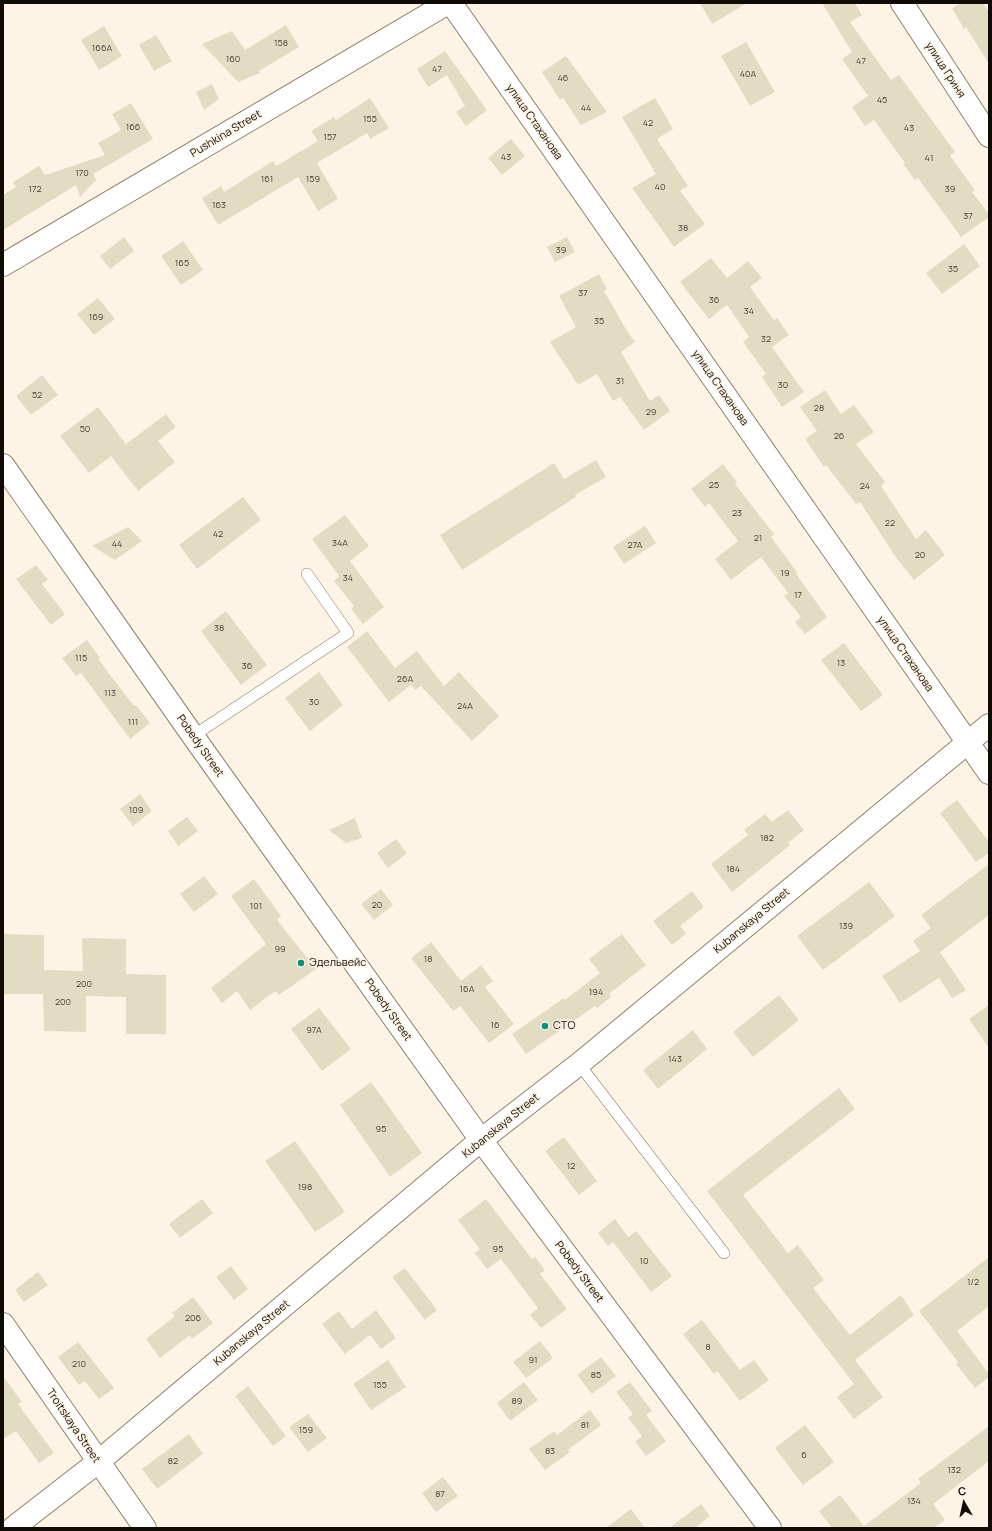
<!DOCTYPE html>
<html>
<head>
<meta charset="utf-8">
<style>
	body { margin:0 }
	#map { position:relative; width:992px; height:1531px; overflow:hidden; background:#fef4e6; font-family:Manrope,sans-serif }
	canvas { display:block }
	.frame { position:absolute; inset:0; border:4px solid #110b05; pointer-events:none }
	.north { position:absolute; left:944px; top:1483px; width:40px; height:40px; -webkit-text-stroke:3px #fef4e6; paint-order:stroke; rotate:351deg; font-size:11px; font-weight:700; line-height:16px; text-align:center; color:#110b05 }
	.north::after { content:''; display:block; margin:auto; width:14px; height:18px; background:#110b05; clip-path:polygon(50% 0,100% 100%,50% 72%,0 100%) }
</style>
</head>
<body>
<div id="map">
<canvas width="992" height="1531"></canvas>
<div class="frame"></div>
<div class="north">С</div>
</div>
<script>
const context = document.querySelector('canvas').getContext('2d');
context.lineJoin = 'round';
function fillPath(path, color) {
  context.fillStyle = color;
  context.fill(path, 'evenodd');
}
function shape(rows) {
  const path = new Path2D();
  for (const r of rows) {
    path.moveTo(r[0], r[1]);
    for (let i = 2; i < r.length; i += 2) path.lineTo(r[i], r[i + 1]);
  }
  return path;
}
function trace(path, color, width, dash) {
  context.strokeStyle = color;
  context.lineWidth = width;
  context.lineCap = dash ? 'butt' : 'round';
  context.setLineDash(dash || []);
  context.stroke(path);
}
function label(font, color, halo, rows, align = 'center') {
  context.font = font + ' Manrope,sans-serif';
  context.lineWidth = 3;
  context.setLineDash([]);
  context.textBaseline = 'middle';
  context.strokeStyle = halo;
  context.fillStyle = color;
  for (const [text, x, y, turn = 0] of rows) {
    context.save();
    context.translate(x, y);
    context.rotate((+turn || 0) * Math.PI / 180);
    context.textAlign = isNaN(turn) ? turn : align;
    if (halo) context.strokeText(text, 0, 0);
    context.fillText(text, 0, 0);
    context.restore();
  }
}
const building = shape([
	[700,3,747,3,712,24],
	[822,3,855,3,862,15,850,22,891,80,899,75,955,152,950,156,975,190,972,192,989,214,989,217,961,237,918,178,915,180,903,164,905,163,874,120,865,126,852,107,868,96,842,59,852,52],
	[961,3,983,3,989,12,989,64,966,27,964,29,952,8],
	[286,25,299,47,259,71,260,73,238,82,202,44,232,31,245,50],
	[104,26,122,56,99,70,81,40],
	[156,35,172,61,154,71,139,45],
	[746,42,775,92,750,106,721,56],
	[445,51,487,110,466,126,456,112,465,106,447,75,428,87,417,69],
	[566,56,607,112,581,125,563,98,560,100,542,72],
	[212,84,219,99,204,110,196,92],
	[370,98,389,128,370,139,367,133,317,163,338,199,318,211,298,177,218,225,202,198,221,186,224,192,273,161,276,166,318,141,311,131,334,117,336,120],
	[655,98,673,129,657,139,688,186,680,191,705,224,674,247,632,188,656,174,622,117],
	[131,103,153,139,93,174,96,180,80,197,76,185,3,230,3,195,16,187,13,182,39,166,45,175,105,155,98,143,121,130,112,114],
	[511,139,525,156,502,175,488,158],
	[124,237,134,251,110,269,100,256],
	[567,237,575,252,555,262,547,247],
	[183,241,203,270,181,285,161,256],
	[964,244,980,266,942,294,926,273],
	[711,258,727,278,748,261,762,278,750,287,774,320,777,318,789,335,772,347,804,392,782,407,762,377,766,374,743,342,749,337,727,305,709,319,680,282],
	[599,274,607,289,604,291,627,331,635,342,621,352,650,401,659,395,670,411,644,430,620,397,613,401,597,374,578,385,550,342,576,327,559,296],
	[98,298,115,319,94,335,77,314],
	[42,375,58,395,31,415,16,396],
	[825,390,841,414,854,405,874,432,856,444,885,482,881,486,916,539,926,530,945,555,914,580,895,556,860,502,856,504,826,465,824,467,805,439,817,431,800,407],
	[98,407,126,444,166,414,176,427,158,441,175,462,138,491,111,456,89,473,60,436],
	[596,460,606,477,575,495,576,497,462,570,440,535,554,463,564,479],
	[723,464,737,482,735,484,774,534,771,537,797,572,796,574,827,617,805,634,795,622,801,617,784,596,788,593,761,557,731,580,715,559,738,541,709,503,705,507,691,489],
	[243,497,261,520,197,569,179,545],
	[345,515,369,546,350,561,384,607,363,624,351,609,354,606,334,581,339,576,312,539],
	[645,526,656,543,624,564,613,547],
	[128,527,142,541,115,560,92,546],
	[36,565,48,580,42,584,65,614,51,625,16,579],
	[226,611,267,665,241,685,201,631],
	[367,631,395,668,417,651,444,686,459,672,499,716,472,741,421,686,415,690,411,685,389,702,347,647],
	[87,640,100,658,98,659,134,706,136,705,150,723,130,739,81,673,76,676,62,658],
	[844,643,883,695,861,711,821,660],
	[319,672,343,705,310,731,285,698],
	[140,794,152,811,133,826,120,809],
	[957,800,989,842,989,853,976,862,940,813],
	[788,810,804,830,788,843,790,845,732,892,711,864,748,835,744,830,765,814,772,822],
	[187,817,198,831,178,846,168,831],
	[355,818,362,838,346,843,329,830],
	[396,839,407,853,388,868,377,853],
	[989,864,989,915,940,952,966,990,952,998,939,978,900,1003,882,976,920,951,913,941,931,928,921,915],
	[204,876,218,894,194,912,180,894],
	[254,879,281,916,277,920,316,969,279,995,275,991,250,1010,237,991,222,1003,211,988,266,944,231,896],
	[869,882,895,916,823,970,797,936],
	[381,889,393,905,374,920,361,904],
	[692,891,704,907,680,926,686,934,672,945,653,921],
	[3,934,44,935,44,970,83,971,82,938,126,939,126,974,166,975,166,1034,126,1034,126,997,86,996,86,1032,44,1031,43,994,3,994],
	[622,934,646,965,609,994,611,997,597,1008,595,1006,526,1054,512,1034,564,998,565,1000,600,973,589,959],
	[431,942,461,981,481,965,493,981,485,987,514,1024,489,1043,460,1006,453,1011,411,958],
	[779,995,799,1020,753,1057,733,1032],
	[989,1005,989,1048,969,1019],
	[319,1008,351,1049,322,1071,291,1029],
	[693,1030,707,1049,658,1089,643,1070],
	[371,1082,422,1153,390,1177,340,1105],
	[839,1088,855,1109,743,1195,788,1253,798,1245,824,1280,813,1288,850,1335,901,1295,914,1315,855,1360,883,1397,854,1419,837,1397,854,1384,707,1191],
	[564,1137,597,1181,579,1195,545,1151],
	[295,1141,345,1212,315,1232,265,1161],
	[202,1199,213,1213,180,1238,169,1224],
	[486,1199,532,1259,535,1257,545,1270,540,1274,567,1309,541,1328,530,1315,538,1308,501,1259,487,1269,475,1253,480,1249,458,1220],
	[615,1219,628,1237,636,1231,672,1276,651,1292,613,1242,608,1246,598,1233],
	[989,1257,989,1306,957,1331,989,1374,989,1377,975,1388,956,1364,958,1362,919,1311],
	[231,1266,248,1289,234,1300,216,1277],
	[405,1268,437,1310,425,1320,392,1277],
	[38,1272,48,1285,24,1302,15,1290],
	[193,1297,213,1323,192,1339,190,1335,160,1358,146,1339,175,1316,172,1313],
	[376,1310,396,1338,381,1349,370,1335,345,1354,322,1324,339,1311,352,1329],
	[702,1320,740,1370,754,1360,769,1380,740,1401,717,1371,714,1374,683,1334],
	[540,1341,553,1358,526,1378,513,1362],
	[78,1342,114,1388,99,1399,85,1381,79,1385,58,1357],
	[601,1357,616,1376,592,1394,577,1375],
	[388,1360,406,1387,371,1410,353,1384],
	[3,1376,22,1402,18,1404,54,1453,39,1463,16,1431,3,1439],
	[524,1382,538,1400,510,1421,497,1403],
	[630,1382,652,1411,646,1415,666,1441,646,1456,635,1442,642,1436,628,1418,633,1414,616,1392],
	[248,1386,286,1436,273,1446,235,1396],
	[590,1410,601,1425,568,1450,570,1452,545,1470,529,1449,554,1431,557,1435],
	[308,1414,327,1438,308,1452,289,1427],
	[805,1425,834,1462,803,1485,775,1448],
	[989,1426,989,1461,933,1504,945,1520,934,1528,832,1528,819,1511,840,1495,864,1526,921,1483,918,1479],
	[189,1434,203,1454,157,1489,142,1469],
	[443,1477,458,1496,436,1512,422,1493],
	[701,1504,710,1516,695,1528,669,1528],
	[631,1509,645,1528,606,1528]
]);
const service = shape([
	[193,736,348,633,307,574],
	[579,1064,724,1253]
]);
const minor = shape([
	[451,3,989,773],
	[902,3,989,136],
	[3,265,448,3],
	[3,1324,145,1528]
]);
const tertiary = shape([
	[3,465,193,736,481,1140,770,1528],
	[13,1528,98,1462,481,1140,579,1064,989,725]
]);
const markers = [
	[301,963,4,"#01917d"],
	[545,1026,4,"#01917d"]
];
const numberNames = [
	["158",281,43],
	["166А",102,48],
	["160",233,59],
	["47",861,61],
	["47",437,69],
	["40А",748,74],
	["46",563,78],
	["45",882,100],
	["44",586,108],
	["155",370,119],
	["42",648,123],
	["166",133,127],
	["43",909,128],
	["157",330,137],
	["43",506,157],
	["41",929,158],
	["170",82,173],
	["161",267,179],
	["159",313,179],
	["40",660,187],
	["172",35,189],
	["39",950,189],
	["163",219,205],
	["37",968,216],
	["38",683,228],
	["39",561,250],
	["165",182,263],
	["35",953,269],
	["37",583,293],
	["36",714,300],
	["34",749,311],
	["169",96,317],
	["35",599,321],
	["32",766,339],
	["31",620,381],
	["30",783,385],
	["52",37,395],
	["28",819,408],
	["29",651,412],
	["50",85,429],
	["26",839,436],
	["25",714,485],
	["24",865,486],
	["23",737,513],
	["22",890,523],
	["42",218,534],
	["21",758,538],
	["34А",340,543],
	["44",117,544],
	["27А",635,545],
	["20",920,555],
	["19",785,573],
	["34",348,578],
	["17",798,595],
	["38",219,628],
	["115",81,658],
	["13",841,663],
	["36",247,666],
	["26А",405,679],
	["113",110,693],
	["30",314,702],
	["24А",465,706],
	["111",133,722],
	["109",136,810],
	["182",767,838],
	["184",733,869],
	["20",377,905],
	["101",256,906],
	["139",846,926],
	["99",280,949],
	["18",428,959],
	["200",84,984],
	["16А",467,989],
	["194",596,992],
	["200",63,1002],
	["16",495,1025],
	["97А",314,1030],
	["143",675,1059],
	["95",381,1129],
	["12",571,1166],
	["198",305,1187],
	["95",498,1249],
	["10",644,1261],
	["1/2",973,1282],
	["206",193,1318],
	["8",708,1347],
	["91",533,1360],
	["210",79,1364],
	["85",596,1375],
	["155",380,1385],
	["89",517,1401],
	["81",585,1425],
	["159",306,1430],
	["83",550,1451],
	["6",804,1455],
	["82",173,1461],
	["132",954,1470],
	["87",440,1494],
	["134",914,1501]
];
const streetNames = [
	["улица Гриня",945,70,57],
	["улица Стаханова",534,122,55],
	["Pushkina Street",226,134,-31],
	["улица Стаханова",720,388,55],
	["улица Стаханова",905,654,55],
	["Pobedy Street",200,746,55],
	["Kubanskaya Street",752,921,-40],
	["Pobedy Street",388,1010,55],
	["Kubanskaya Street",501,1126,-39],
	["Pobedy Street",579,1272,53],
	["Kubanskaya Street",252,1333,-40],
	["Troitskaya Street",73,1426,56]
];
const poiNames = [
	["Эдельвейс",309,963],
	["СТО",553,1026]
];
fillPath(building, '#e2dcc2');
trace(service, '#8f806a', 12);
trace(minor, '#8f806a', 24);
trace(tertiary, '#8f806a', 24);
trace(service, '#fff', 11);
trace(minor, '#fff', 22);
trace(tertiary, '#fff', 22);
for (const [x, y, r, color] of markers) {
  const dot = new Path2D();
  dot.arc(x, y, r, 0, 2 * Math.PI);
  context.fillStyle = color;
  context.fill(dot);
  trace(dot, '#fef4e6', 1.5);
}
label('9px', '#453f34', null, numberNames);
label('11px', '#110b05', '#fef4e6', streetNames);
label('11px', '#110b05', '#fef4e6', poiNames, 'left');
</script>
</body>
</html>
